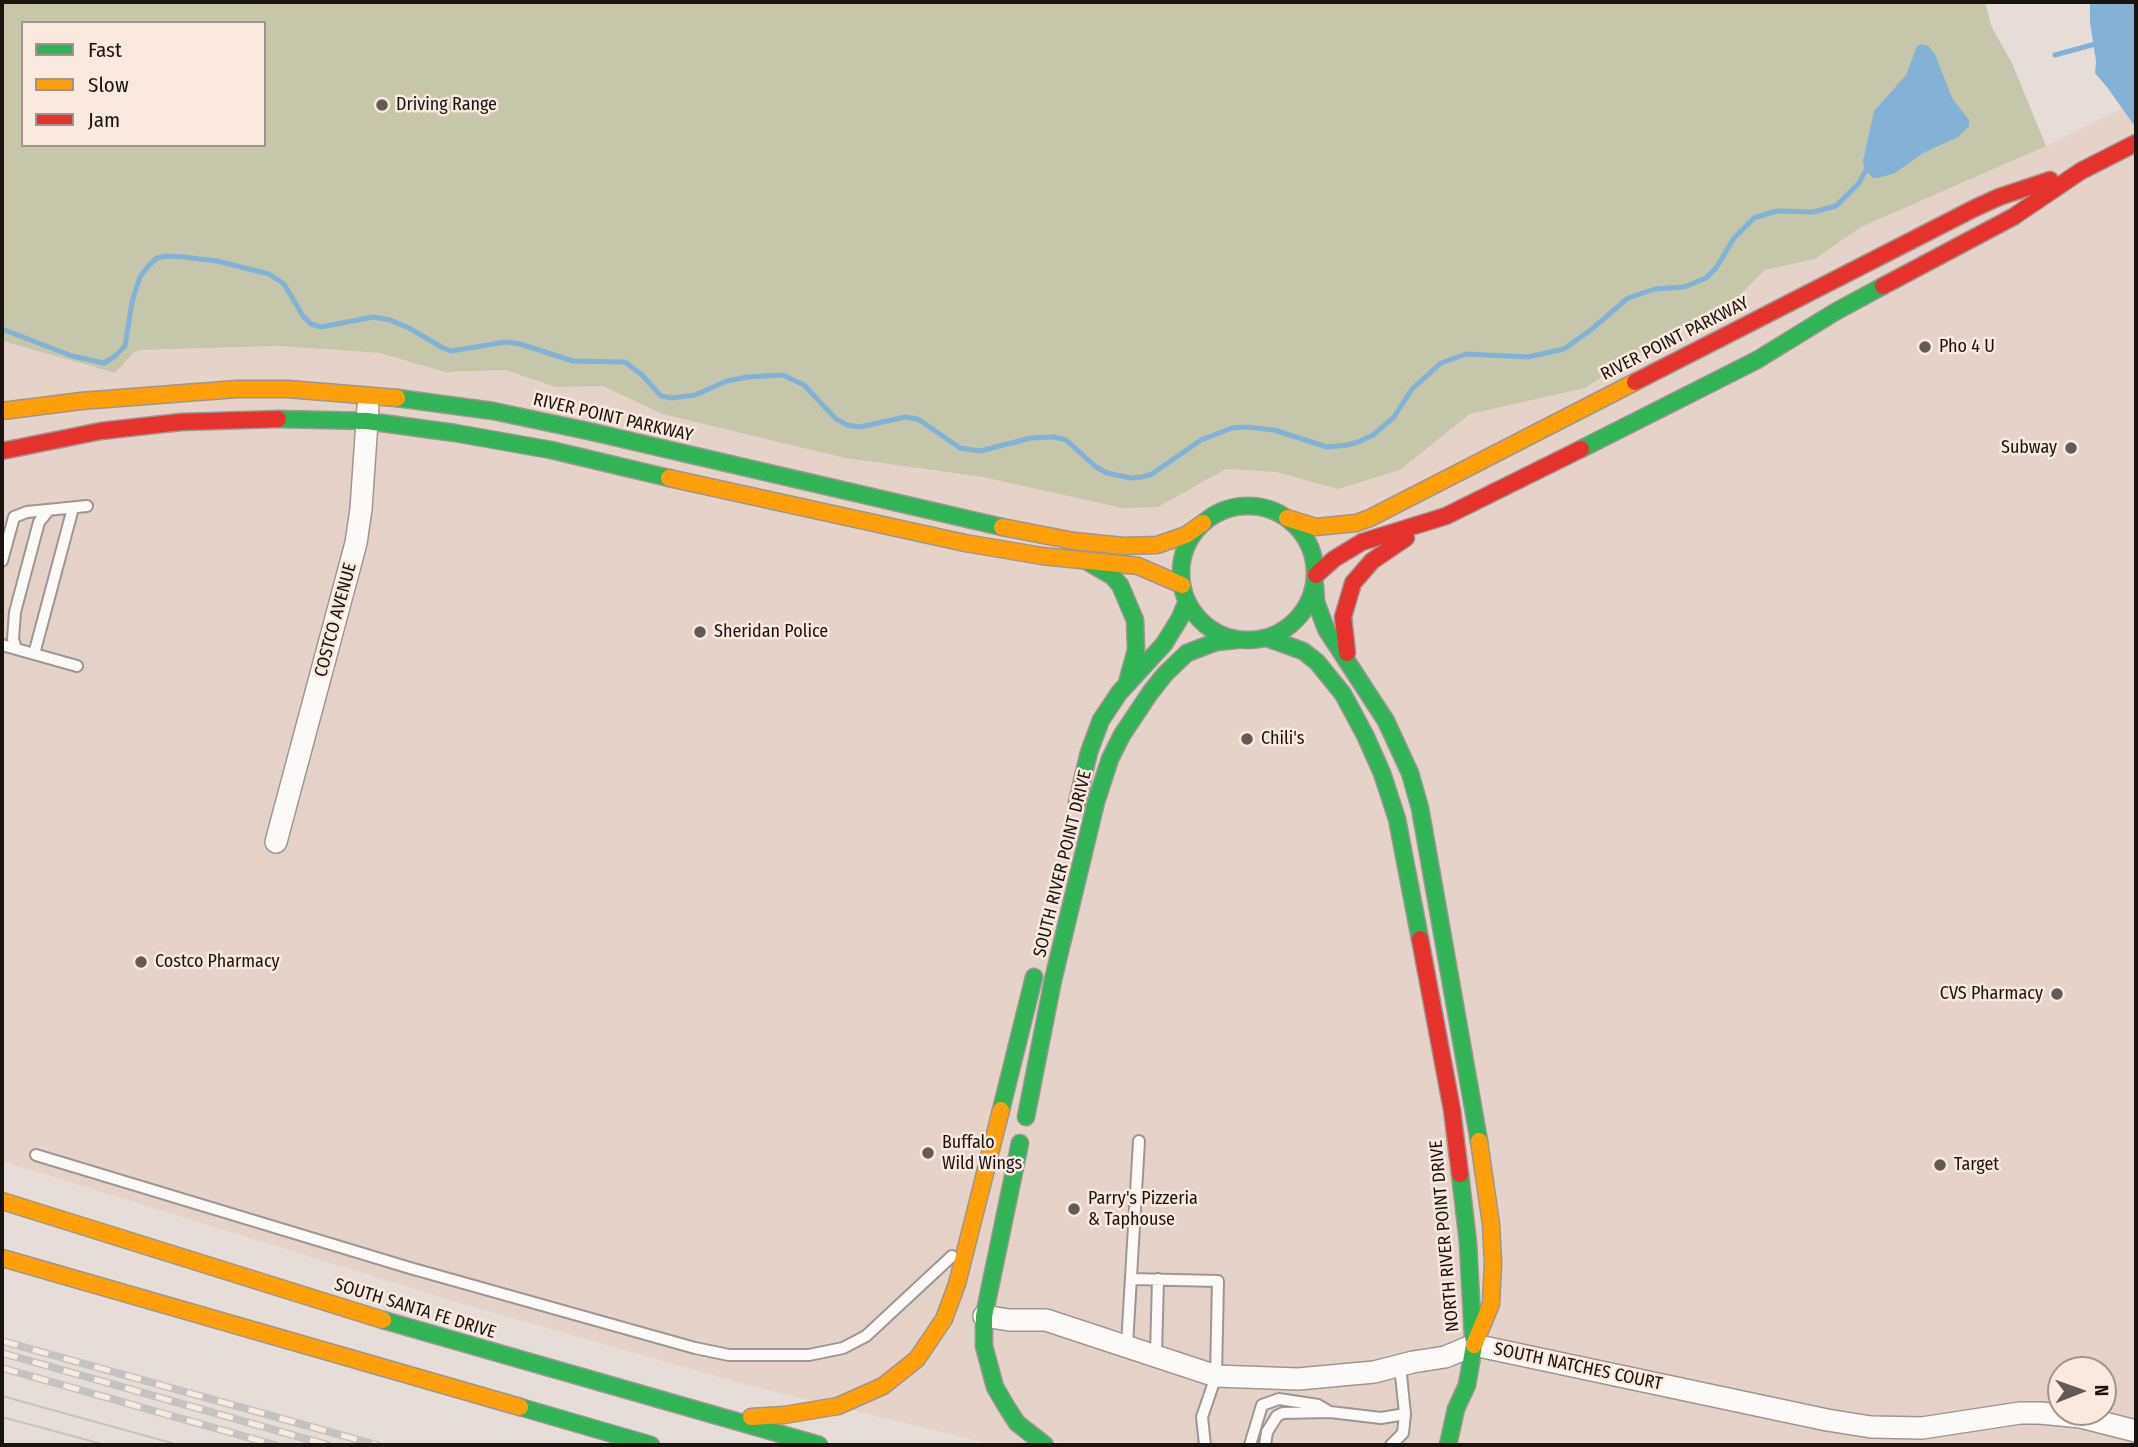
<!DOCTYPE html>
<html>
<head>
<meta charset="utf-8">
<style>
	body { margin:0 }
	#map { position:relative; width:2138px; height:1447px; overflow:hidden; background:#e7ddd8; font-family:"Fira Sans Condensed",sans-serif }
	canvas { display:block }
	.frame { position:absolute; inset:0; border:4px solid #1a1411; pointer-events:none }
	.legend { position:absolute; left:21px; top:21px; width:245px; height:126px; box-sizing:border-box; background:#fae9df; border:2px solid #a0948d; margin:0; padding:9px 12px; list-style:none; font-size:21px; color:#1a1411 }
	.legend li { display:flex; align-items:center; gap:14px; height:35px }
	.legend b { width:35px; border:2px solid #a0948d }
	.north { position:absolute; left:2047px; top:1356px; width:70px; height:70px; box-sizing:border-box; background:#fae9df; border:2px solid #a0948d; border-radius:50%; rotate:89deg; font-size:19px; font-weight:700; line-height:28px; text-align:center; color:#1a1411 }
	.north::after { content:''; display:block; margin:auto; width:24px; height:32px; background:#625a57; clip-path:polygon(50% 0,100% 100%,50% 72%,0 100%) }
</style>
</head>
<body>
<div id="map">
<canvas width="2138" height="1447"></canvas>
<div class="frame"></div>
<ul class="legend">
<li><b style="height:9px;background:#30b455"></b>Fast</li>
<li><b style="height:9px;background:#ff9f0a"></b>Slow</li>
<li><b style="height:9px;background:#e5322d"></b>Jam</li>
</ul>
<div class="north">N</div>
</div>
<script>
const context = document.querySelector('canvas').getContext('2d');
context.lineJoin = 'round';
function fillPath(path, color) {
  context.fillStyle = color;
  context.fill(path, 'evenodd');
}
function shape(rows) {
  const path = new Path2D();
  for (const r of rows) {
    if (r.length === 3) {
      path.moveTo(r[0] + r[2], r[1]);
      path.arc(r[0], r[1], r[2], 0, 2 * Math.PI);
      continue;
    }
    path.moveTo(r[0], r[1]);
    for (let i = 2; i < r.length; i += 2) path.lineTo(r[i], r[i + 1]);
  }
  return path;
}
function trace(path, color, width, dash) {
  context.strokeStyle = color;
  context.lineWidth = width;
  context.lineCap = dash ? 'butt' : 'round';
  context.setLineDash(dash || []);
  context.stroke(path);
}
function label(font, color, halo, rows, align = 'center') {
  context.font = font + ' "Fira Sans Condensed",sans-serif';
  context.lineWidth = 5;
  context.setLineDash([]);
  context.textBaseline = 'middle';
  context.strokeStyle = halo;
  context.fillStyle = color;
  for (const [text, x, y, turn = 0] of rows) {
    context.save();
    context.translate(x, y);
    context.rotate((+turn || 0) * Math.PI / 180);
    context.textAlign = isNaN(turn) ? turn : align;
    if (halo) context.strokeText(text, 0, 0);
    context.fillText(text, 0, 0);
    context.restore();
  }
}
const built = shape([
	[2136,101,2136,1445,1070,1445,1054,1441,1050,1445,995,1445,744,1384,469,1306,2,1161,2,341,114,373,133,353,141,350,278,346,380,353,445,372,505,370,556,387,603,386,662,414,845,458,983,477,1158,507,1226,469,1276,472,1338,489,1400,470,1470,414,1585,388,1682,326,1718,313,1731,304,1765,270,1815,259,1861,227,2046,146],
	[2061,1370,2103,1370,2103,1412,2061,1412]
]);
const green = shape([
	[2,2,1985,2,1992,28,2012,63,2046,146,1861,227,1815,259,1765,270,1731,304,1718,313,1682,326,1585,388,1470,414,1400,470,1338,489,1276,472,1226,469,1158,507,1123,508,983,477,845,458,662,414,603,386,556,387,505,370,445,372,380,353,278,346,141,350,133,353,115,373,2,341],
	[23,23,264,23,264,145,23,145]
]);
const water = shape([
	[2090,2,2136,2,2136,128,2107,87,2095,73,2096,61,2090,22],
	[1922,44,1928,46,1935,54,1952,98,1969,120,1969,126,1958,137,1923,153,1895,173,1878,178,1873,178,1864,168,1863,161,1874,111,1906,75,1917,46]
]);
const stream = shape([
	[2055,55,2099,43],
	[2,329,72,356,104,363,114,357,125,346,132,302,140,277,149,265,157,258,166,256,184,257,217,261,269,274,284,284,303,316,311,324,321,327,373,317,390,320,409,328,443,348,451,351,506,342,520,344,573,361,625,362,642,375,661,396,672,398,695,395,727,381,747,377,783,375,804,385,836,419,847,425,860,427,905,417,918,419,960,448,980,451,1031,438,1054,437,1066,440,1096,467,1107,473,1131,478,1142,477,1152,474,1201,440,1232,428,1246,427,1274,430,1327,447,1348,445,1358,442,1373,435,1394,417,1412,389,1441,363,1466,354,1528,357,1564,349,1592,329,1628,298,1655,289,1684,287,1706,278,1716,268,1734,238,1754,218,1777,211,1813,212,1836,206,1859,183,1868,166]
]);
const lane = shape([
	[2,561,14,517,27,512,87,506],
	[2,645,77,666],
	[16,649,13,639,15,612,39,522,48,511],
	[34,654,73,508],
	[36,1155,410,1268,695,1348,729,1355,809,1355,843,1348,866,1336,952,1256],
	[1131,1279,1218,1281,1216,1376,1202,1417,1205,1445],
	[1127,1345,1139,1141],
	[1156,1354,1158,1279],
	[1250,1445,1262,1405,1279,1399,1318,1405,1330,1412],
	[1265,1445,1267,1432,1277,1416,1283,1413,1330,1412,1381,1418,1405,1414],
	[1391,1445,1403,1433,1405,1414,1400,1365]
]);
const street = shape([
	[276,842,356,543,361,509,368,407],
	[984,1316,1009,1320,1046,1320,1216,1376,1298,1379,1374,1372,1413,1362,1445,1357,1474,1345,1827,1420,1871,1427,1922,1428,2020,1413,2040,1413,2081,1417,2136,1431]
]);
const fast = shape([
	[397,398,493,411,588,431,1002,527],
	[278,419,367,421,455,433,551,450,669,478],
	[1581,449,1757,360,1835,312,1883,286],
	[1248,573,67],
	[1088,562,1112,576,1120,585,1135,620,1136,650,1127,683],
	[1315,585,1316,602,1326,629,1386,721,1410,773,1420,808,1479,1141],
	[1267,638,1303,651,1317,662,1343,694,1365,735,1382,773,1397,819,1420,939],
	[1077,803,1089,752,1101,720,1119,693,1164,644,1180,618,1187,601],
	[1001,1110,1034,977],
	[1026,1117,1053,980,1096,802,1110,759,1122,735,1150,693,1165,674,1187,653,1216,642,1237,640],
	[1020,1143,984,1316,984,1346,995,1387,1006,1406,1017,1423,1045,1445],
	[1460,1174,1468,1243,1473,1337],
	[383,1320,819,1445],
	[520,1407,651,1445],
	[1448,1445,1456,1409,1467,1385,1474,1345]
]);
const slow = shape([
	[2,411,81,401,237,389,288,389,397,398],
	[669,478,965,543,1042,556,1138,566,1182,585],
	[1287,518,1316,527,1356,523,1370,518,1635,382],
	[1002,527,1074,541,1124,546,1157,545,1186,535,1203,523],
	[2,1201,383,1320],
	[2,1258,520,1407],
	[1474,1345,1491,1304,1493,1263,1491,1224,1479,1141],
	[751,1417,784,1415,838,1406,883,1386,917,1359,944,1319,957,1284,1001,1110]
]);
const jam = shape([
	[1883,286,2013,217,2081,171,2136,143],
	[1635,382,1975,208,1999,197,2050,180],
	[2,451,101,431,181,422,278,419],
	[1316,575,1334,559,1362,542,1446,516,1581,449],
	[1347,653,1343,617,1353,583,1372,561,1406,538],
	[1420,939,1452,1110,1460,1174]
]);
const tram = shape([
	[2,1396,179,1445],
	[2,1417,106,1445]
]);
const rail = shape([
	[2,1341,377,1445],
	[2,1353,328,1445],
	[2,1368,275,1445]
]);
const markers = [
	[382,105,7,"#625a57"],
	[1925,347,7,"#625a57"],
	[2071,448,7,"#625a57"],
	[700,632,7,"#625a57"],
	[1247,739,7,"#625a57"],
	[141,962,7,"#625a57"],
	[2057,994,7,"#625a57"],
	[928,1153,7,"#625a57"],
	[1940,1165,7,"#625a57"],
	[1074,1209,7,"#625a57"]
];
const poiNames = [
	["Driving Range",396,105],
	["Pho 4 U",1939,347],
	["Subway",2057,448,"right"],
	["Sheridan Police",714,632],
	["Chili's",1261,739],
	["Costco Pharmacy",155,962],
	["CVS Pharmacy",2043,994,"right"],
	["Buffalo",942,1143],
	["Wild Wings",942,1164],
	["Target",1954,1165],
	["Parry's Pizzeria",1088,1199],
	["& Taphouse",1088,1220]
];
const streetNames = [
	["RIVER POINT PARKWAY",1675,339,-27],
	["RIVER POINT PARKWAY",613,418,13],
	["COSTCO AVENUE",336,620,-75],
	["SOUTH RIVER POINT DRIVE",1063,864,-76],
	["NORTH RIVER POINT DRIVE",1445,1236,-95],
	["SOUTH SANTA FE DRIVE",415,1309,17],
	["SOUTH NATCHES COURT",1578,1367,12]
];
fillPath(built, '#e5d3c9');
fillPath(green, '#c5c6aa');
fillPath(water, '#84b2d7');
trace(stream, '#84b2d7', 5);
trace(lane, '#9e9692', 14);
trace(street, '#9e9692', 24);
trace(fast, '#9e9692', 19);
trace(slow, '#9e9692', 19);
trace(jam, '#9e9692', 19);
trace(lane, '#fbfaf9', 10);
trace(street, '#fbfaf9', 21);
trace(fast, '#30b455', 16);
trace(slow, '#ff9f0a', 16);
trace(jam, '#e5322d', 16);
trace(tram, '#c5c3c1', 2);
trace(rail, '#c5c3c1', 8);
trace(rail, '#fae9df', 5, [16]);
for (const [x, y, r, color] of markers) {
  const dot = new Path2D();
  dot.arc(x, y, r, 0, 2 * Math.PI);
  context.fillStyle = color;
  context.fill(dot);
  trace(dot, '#fae9df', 2.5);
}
label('18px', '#1a1411', '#fae9df', poiNames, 'left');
label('18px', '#1a1411', '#fae9df', streetNames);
</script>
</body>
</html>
